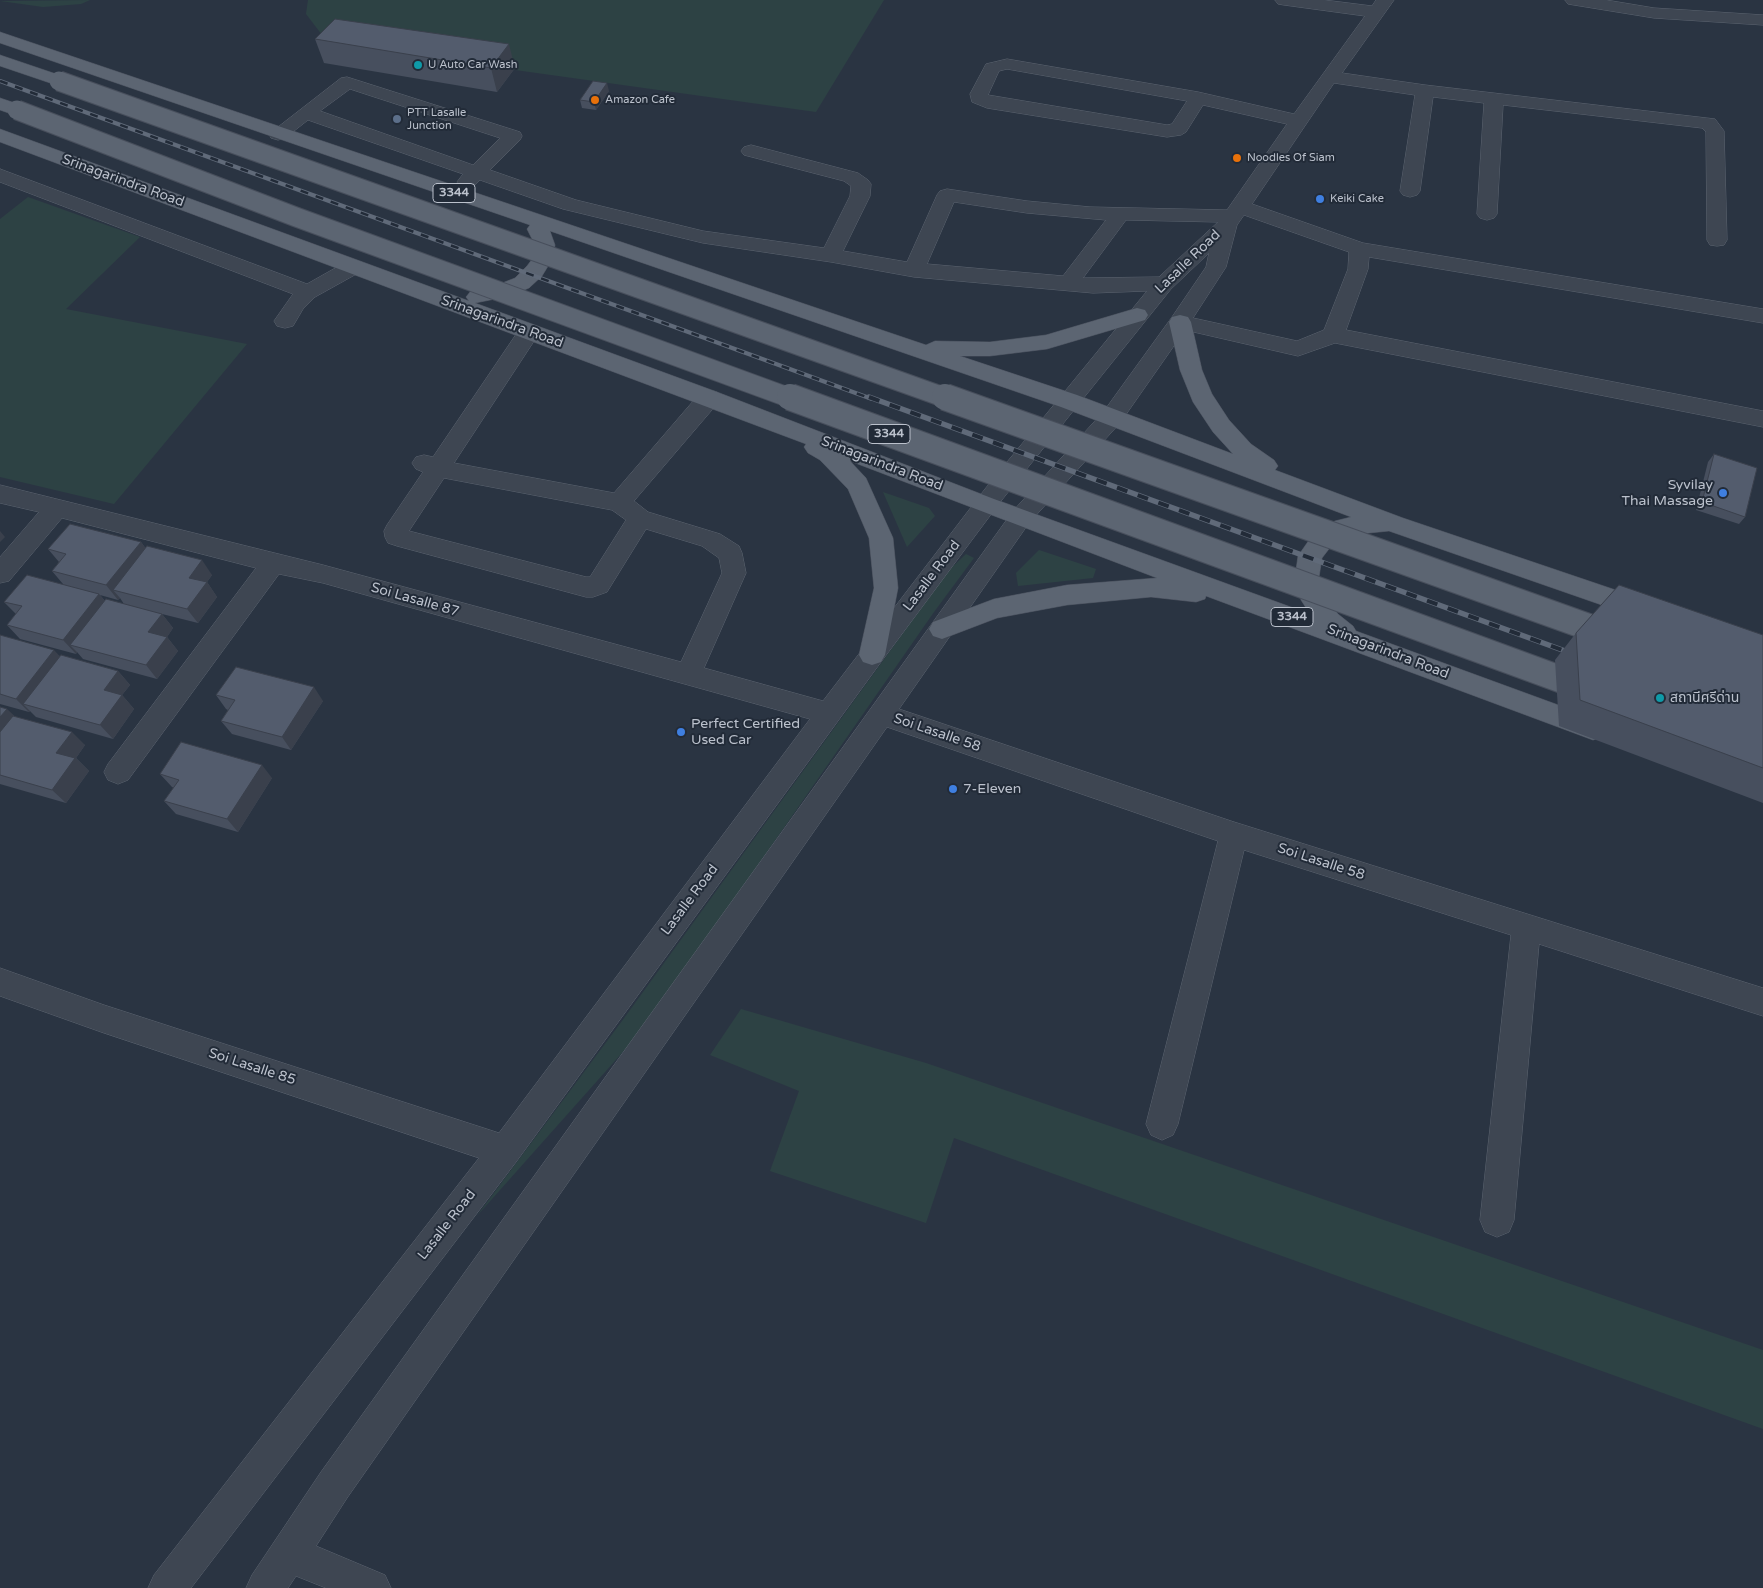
<!DOCTYPE html>
<html>
<head>
<meta charset="utf-8">
<style>
	body { margin:0 }
	canvas { display:block; background:#2a3442 }
</style>
</head>
<body>
<canvas width="1763" height="1588"></canvas>
<script>
const context = document.querySelector('canvas').getContext('2d');
context.lineJoin = 'round';
function fillPath(path, color) {
  context.fillStyle = color;
  context.fill(path, 'evenodd');
}
function shape(rows) {
  const path = new Path2D();
  for (const r of rows) {
    path.moveTo(r[0], r[1]);
    for (let i = 2; i < r.length; i += 2) path.lineTo(r[i], r[i + 1]);
  }
  return path;
}
function trace(path, color, width, dash) {
  context.strokeStyle = color;
  context.lineWidth = width;
  context.lineCap = dash ? 'butt' : 'round';
  context.setLineDash(dash || []);
  context.stroke(path);
}
function label(font, color, halo, rows, align = 'center') {
  context.font = font + ' "Varela Round","Noto Sans Thai",sans-serif';
  context.lineWidth = 4;
  context.setLineDash([]);
  context.textBaseline = 'middle';
  context.strokeStyle = halo;
  context.fillStyle = color;
  for (const [text, x, y, turn = 0] of rows) {
    context.save();
    context.translate(x, y);
    context.rotate((+turn || 0) * Math.PI / 180);
    context.textAlign = isNaN(turn) ? turn : align;
    if (halo) context.strokeText(text, 0, 0);
    context.fillText(text, 0, 0);
    context.restore();
  }
}
const green = shape([
	[90,0,81,4,43,7,0,1],
	[308,0,884,0,816,112,329,44,306,14],
	[28,197,140,237,66,309,247,344,114,504,0,477,0,219],
	[883,492,929,508,935,516,907,547],
	[1039,550,1096,569,1093,578,1018,586,1016,573],
	[966,554,974,558,934,612,646,1026,476,1217,622,1021,948,571],
	[741,1009,926,1063,1763,1350,1763,1429,954,1138,926,1223,770,1171,799,1091,710,1055]
]);
const minor = shape([
	[1275,0,1324,0,1372,6,1376,0,1394,0,1342,73,1425,85,1715,119,1724,131,1727,240,1724,245,1717,246,1710,245,1707,240,1706,132,1702,128,1503,105,1497,214,1494,218,1487,220,1480,218,1477,214,1484,103,1433,97,1420,191,1417,195,1410,197,1403,195,1400,191,1415,95,1334,83,1252,204,1363,243,1763,309,1763,323,1369,257,1368,269,1346,330,1763,411,1763,427,1335,343,1298,356,1185,330,1120,423,1029,523,899,709,1234,822,1763,988,1763,1016,1539,944,1514,1220,1509,1232,1497,1237,1485,1232,1480,1220,1511,935,1244,850,1178,1124,1173,1135,1162,1140,1151,1135,1146,1124,1218,841,887,727,347,1498,316,1546,385,1575,391,1588,326,1588,296,1576,288,1588,246,1588,252,1575,321,1472,1013,511,1104,411,1172,317,1206,267,1209,253,1171,289,1001,501,881,662,516,1162,191,1588,148,1588,154,1575,479,1158,104,1033,0,996,0,968,104,1005,499,1133,810,719,323,583,279,574,128,780,118,784,108,780,104,772,108,764,256,568,62,518,9,581,0,583,0,557,39,512,0,503,0,485,323,565,681,662,722,573,719,558,702,546,646,529,607,592,593,597,586,597,397,546,388,543,385,537,384,531,387,525,423,472,416,469,412,463,416,457,424,455,433,457,521,327,529,325,537,327,540,332,454,463,614,493,701,392,709,390,717,392,720,398,717,404,634,501,648,512,720,534,739,546,742,553,746,573,704,668,823,701,985,489,1147,291,1093,293,914,277,831,262,703,243,563,209,480,180,474,186,467,188,460,186,457,182,463,174,308,120,285,138,278,140,271,138,269,134,341,78,347,77,520,132,522,136,520,140,490,170,576,200,703,231,824,248,850,196,851,186,844,181,744,155,741,151,744,147,751,145,858,173,868,180,871,184,870,196,843,251,907,262,937,195,940,191,947,189,1027,201,1090,207,1227,210,1287,124,1203,105,1186,132,1181,135,1167,137,987,108,972,102,970,94,986,64,1007,59,1198,92,1294,114,1365,16,1284,5,1278,4,1275,0],
	[1007,69,1187,101,1172,124,1167,125,988,95,999,71,1007,69],
	[350,89,500,138,473,165,320,111,350,89],
	[954,202,1027,213,1106,220,1063,276,927,264,954,202],
	[1244,215,1349,252,1348,269,1324,330,1297,341,1193,318,1226,267,1237,225,1244,215],
	[1126,220,1218,222,1159,277,1083,278,1126,220],
	[444,478,612,510,626,520,590,577,586,577,409,531,444,478],
	[1565,0,1606,0,1654,8,1763,15,1763,25,1654,18,1574,5,1568,4,1565,0],
	[0,169,307,284,346,262,353,260,360,262,363,267,360,272,315,297,303,309,293,326,285,328,277,326,274,321,293,294,0,182,0,169]
]);
const major = shape([
	[0,32,926,345,935,341,990,342,1046,335,1137,308,1145,310,1148,315,1145,320,1047,349,990,356,960,356,1077,395,1233,454,1213,432,1193,402,1180,370,1169,322,1172,317,1180,315,1188,317,1191,322,1202,370,1212,394,1229,420,1251,444,1274,460,1278,466,1275,470,1403,518,1651,602,1655,609,1651,616,1642,619,1389,531,1349,535,1332,545,1322,558,1319,577,1325,597,1338,614,1353,626,1356,631,1602,721,1606,729,1602,737,1593,740,1206,596,1205,599,1196,602,1151,597,1067,605,997,618,942,639,933,636,929,629,933,622,994,599,1067,585,1157,578,850,461,866,478,893,538,898,588,885,655,881,662,872,665,863,662,859,655,874,588,869,538,848,489,820,460,808,453,804,447,806,444,0,142,0,129,469,301,466,297,470,292,497,285,515,278,527,266,533,258,535,245,527,229,530,225,0,43,0,32],
	[550,231,1061,407,1351,517,1335,521,1314,533,1298,556,1295,577,1301,600,1310,614,994,499,717,392,475,303,510,296,529,288,542,276,553,258,555,245,550,231],
	[0,55,65,77,68,81,65,85,59,86,0,66,0,55],
	[0,98,24,106,26,110,24,114,17,116,0,110,0,98]
]);
const railFar1 = shape([
	[0,81,872,399]
]);
const rail = shape([
	[869,397,1576,655]
]);
const majorBridgeFar1 = shape([
	[59,81,949,399],
	[17,110,296,217,793,399]
]);
const majorBridge = shape([
	[790,397,1590,690],
	[945,397,1619,638]
]);
const wall = shape([
	[315,39,515,68,497,92,324,63],
	[609,91,596,110,582,108,580,100],
	[1714,454,1745,517,1739,524,1696,510,1708,462],
	[141,542,146,549,212,575,207,582,217,597,198,623,162,614,173,628,167,637,178,651,157,679,83,659,77,652,76,654,20,639,7,625,16,614,4,602,63,584,52,571,59,562,48,549],
	[100,595,118,600,120,598,124,604,105,601],
	[1576,633,1763,635,1763,803,1559,726,1555,660],
	[0,635,60,656,118,671,130,685,122,695,134,709,113,739,36,717,30,711,29,712,0,704],
	[216,695,323,701,291,750,232,734,221,721,228,710,226,709],
	[0,707,14,716,85,745,76,758,89,771,66,803,0,784],
	[160,774,272,778,238,832,176,814,164,801,174,788,172,787]
]);
const shadedWall = shape([
	[509,44,515,68,497,92,491,68],
	[607,83,609,91,596,110,594,102],
	[0,531,5,537,0,542],
	[141,542,152,557,113,590,120,598,118,600,106,585],
	[202,560,212,575,207,582,217,597,198,623,187,609,189,578],
	[99,594,111,608,70,645,77,652,76,654,63,640],
	[162,614,173,628,167,637,178,651,157,679,146,665,148,632],
	[54,650,67,664,23,704,30,711,29,712,16,699],
	[118,671,130,685,122,695,134,709,113,739,100,725,104,690],
	[314,687,323,701,291,750,282,737],
	[7,709,21,722,0,749,0,717],
	[72,732,85,745,76,758,89,771,66,803,52,790,56,753],
	[262,765,272,778,238,832,227,819]
]);
const building = shape([
	[335,19,509,44,491,68,315,39,335,19],
	[593,81,607,83,594,102,580,100,593,81],
	[1714,454,1757,468,1745,517,1702,502,1714,454],
	[70,524,141,542,106,585,52,571,66,554,48,549,70,524],
	[147,546,202,560,189,578,207,582,187,609,113,590,147,546],
	[27,575,99,594,63,640,7,625,22,606,4,602,27,575],
	[1619,585,1763,635,1763,768,1580,700,1576,633,1619,585],
	[106,599,162,614,148,632,167,637,146,665,70,645,106,599],
	[0,635,54,650,16,699,0,694,0,635],
	[61,655,118,671,104,690,122,695,100,725,23,704,61,655],
	[236,667,314,687,282,737,221,721,235,700,216,695,236,667],
	[0,707,7,709,0,717,0,707],
	[13,716,72,732,56,753,75,758,52,790,0,775,0,732,13,716],
	[181,742,262,765,227,819,164,801,179,780,160,774,181,742]
]);
const markers = [
	[418,65,5,"#0f9aa8"],
	[595,100,5,"#e8710a"],
	[397,119,5,"#5c6f8a"],
	[1237,158,5,"#e8710a"],
	[1320,199,5,"#3f7fe0"],
	[1723,493,5,"#3f7fe0"],
	[1660,698,5,"#0f9aa8"],
	[681,732,5,"#3f7fe0"],
	[953,789,5,"#3f7fe0"]
];
const farPoinames = [
	["U Auto Car Wash",428,65],
	["Amazon Cafe",605,100],
	["PTT Lasalle",407,113],
	["Junction",407,126],
	["Noodles Of Siam",1247,158],
	["Keiki Cake",1330,199]
];
const shields = [
	[454,193,42],
	[889,434,42],
	[1292,617,42]
];
const shieldNames = [
	["3344",454,193],
	["3344",889,434],
	["3344",1292,617]
];
const streetNames = [
	["Srinagarindra Road",123,181,20],
	["Lasalle Road",1188,262,-44],
	["Srinagarindra Road",502,322,20],
	["Srinagarindra Road",882,464,21],
	["Lasalle Road",932,576,-53],
	["Soi Lasalle 87",415,600,16],
	["Srinagarindra Road",1388,652,21],
	["Soi Lasalle 58",937,733,19],
	["Soi Lasalle 58",1321,862,18],
	["Lasalle Road",690,900,-53],
	["Soi Lasalle 85",252,1067,18],
	["Lasalle Road",447,1225,-52]
];
const poiNames = [
	["Syvilay",1713,485,"right"],
	["Thai Massage",1713,501,"right"],
	["สถานีศรีด่าน",1670,698],
	["Perfect Certified",691,724],
	["Used Car",691,740],
	["7-Eleven",963,789]
];
fillPath(green, '#2d4244');
trace(minor, '#5c6470', 1);
trace(major, '#484f5c', 1);
fillPath(minor, '#3e4652');
fillPath(major, '#5c6572');
trace(railFar1, '#606a79', 4);
trace(rail, '#606a79', 5.5);
trace(railFar1, '#222b38', 2.5, [8]);
trace(rail, '#222b38', 4, [11]);
trace(majorBridgeFar1, '#484f5c', 21, []);
trace(majorBridge, '#484f5c', 28, []);
trace(majorBridgeFar1, '#5c6572', 19);
trace(majorBridge, '#5c6572', 26);
fillPath(wall, '#474f5e');
fillPath(shadedWall, '#3a404c');
fillPath(building, '#535c6d');
trace(building, '#3a404c', 1);
for (const [x, y, r, color] of markers) {
  const dot = new Path2D();
  dot.arc(x, y, r, 0, 2 * Math.PI);
  context.fillStyle = color;
  context.fill(dot);
  trace(dot, '#222b38', 2);
}
label('11px', '#bbc1cc', '#222b38', farPoinames, 'left');
for (const [x, y, w] of shields) {
  const box = new Path2D();
  box.roundRect(x - w / 2, y - 9.5, w, 19, 4);
  context.fillStyle = '#222b38';
  context.fill(box);
  trace(box, '#bbc1cc', 1);
}
label('bold 12px', '#bbc1cc', null, shieldNames);
label('14px', '#bbc1cc', '#222b38', streetNames);
label('14px', '#bbc1cc', '#222b38', poiNames, 'left');
</script>
</body>
</html>
